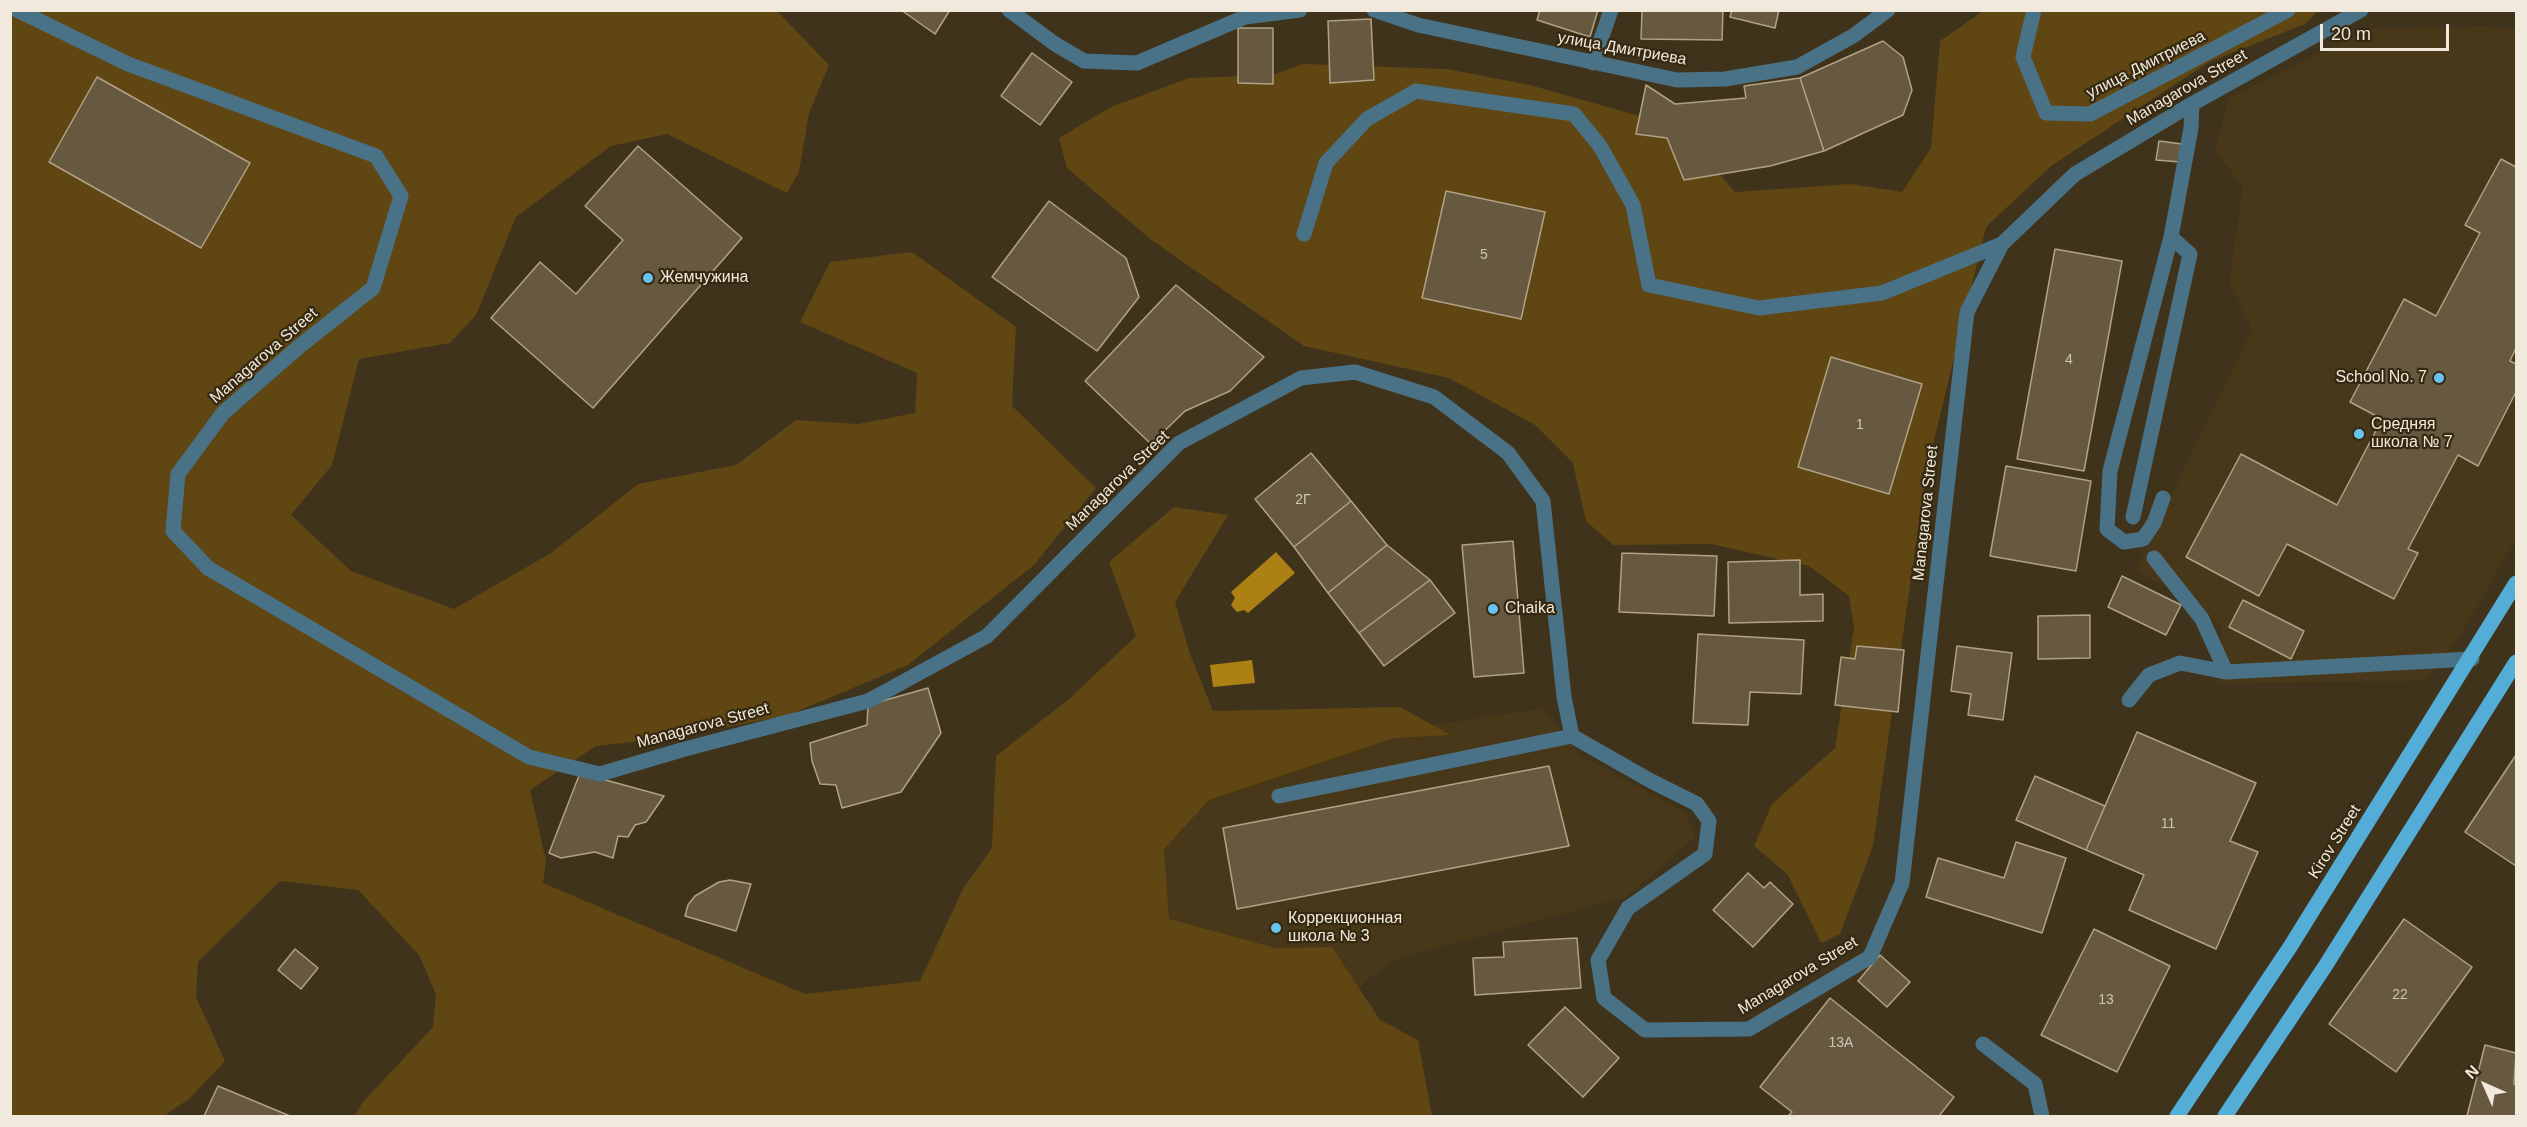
<!DOCTYPE html>
<html>
<head>
<meta charset="utf-8">
<style>
	body { margin:0 }
	#map { position:relative; width:2527px; height:1127px; overflow:hidden; background:#40331b; font-family:Helvetica,sans-serif }
	canvas { display:block }
	.frame { position:absolute; inset:0; border:12px solid #f1e9db; pointer-events:none }
	.north { position:absolute; left:2455px; top:1055px; width:60px; height:60px; -webkit-text-stroke:4px #362911; paint-order:stroke; rotate:315deg; font-size:16px; font-weight:700; line-height:24px; text-align:center; color:#f1e9db }
	.north::after { content:''; display:block; margin:auto; width:21px; height:27px; background:#f1e9db; clip-path:polygon(50% 0,100% 100%,50% 72%,0 100%) }
	.scale { position:absolute; left:2320px; top:24px; width:129px; height:27px; box-sizing:border-box; border:3px solid #f1e9db; border-top:0; padding-left:8px; font-size:18px; line-height:21px; white-space:nowrap; color:#f1e9db; -webkit-text-stroke:4px #362911; paint-order:stroke }
</style>
</head>
<body>
<div id="map">
<canvas width="2527" height="1127"></canvas>
<div class="frame"></div>
<div class="north">N</div>
<div class="scale">20 m</div>
</div>
<script>
const context = document.querySelector('canvas').getContext('2d');
context.lineJoin = 'round';
function fillPath(path, color) {
  context.fillStyle = color;
  context.fill(path, 'evenodd');
}
function shape(rows) {
  const path = new Path2D();
  for (const r of rows) {
    path.moveTo(r[0], r[1]);
    for (let i = 2; i < r.length; i += 2) path.lineTo(r[i], r[i + 1]);
  }
  return path;
}
function trace(path, color, width, dash) {
  context.strokeStyle = color;
  context.lineWidth = width;
  context.lineCap = dash ? 'butt' : 'round';
  context.setLineDash(dash || []);
  context.stroke(path);
}
function label(font, color, halo, rows, align = 'center') {
  context.font = font + ' Helvetica,sans-serif';
  context.lineWidth = 4.5;
  context.setLineDash([]);
  context.textBaseline = 'middle';
  context.strokeStyle = halo;
  context.fillStyle = color;
  for (const [text, x, y, turn = 0] of rows) {
    context.save();
    context.translate(x, y);
    context.rotate((+turn || 0) * Math.PI / 180);
    context.textAlign = isNaN(turn) ? turn : align;
    if (halo) context.strokeText(text, 0, 0);
    context.fillText(text, 0, 0);
    context.restore();
  }
}
const built = shape([
	[2481,26,2516,29,2516,539,2462,632,2426,681,2216,683,2222,626,2186,598,2135,570,2252,329,2229,282,2243,188,2215,150,2229,98,2367,29],
	[1544,708,1580,756,1684,811,1696,837,1625,897,1393,960,1271,1057,951,1116,1092,824,1312,744]
]);
const green = shape([
	[10,11,777,11,829,65,809,113,799,172,787,193,667,134,611,146,516,217,476,315,450,343,359,359,332,465,291,515,351,571,454,609,551,553,638,484,736,465,796,420,858,424,915,413,917,373,800,322,830,262,912,252,1016,327,1012,406,1096,488,1034,565,908,665,786,716,667,738,596,746,530,790,546,861,543,883,805,994,920,981,963,889,992,848,996,756,1069,699,1136,636,1109,562,1174,507,1228,515,1175,602,1190,654,1213,711,1400,707,1451,735,1394,738,1209,800,1164,849,1169,919,1276,948,1332,947,1380,1020,1418,1040,1432,1116,355,1116,362,1103,433,1027,436,994,419,955,358,890,280,881,198,962,196,997,225,1061,189,1099,164,1116,11,1116],
	[97,77,249,163,201,248,49,162],
	[1983,11,2318,11,2305,24,2209,62,2051,166,1986,227,1926,473,1873,846,1840,934,1821,943,1788,875,1754,846,1772,804,1835,748,1854,627,1849,596,1809,566,1711,544,1613,545,1586,521,1573,463,1535,425,1449,378,1304,346,1150,239,1067,168,1059,138,1111,107,1189,78,1273,75,1303,64,1447,69,1530,85,1678,127,1735,192,1851,184,1902,192,1931,148,1940,41],
	[1446,191,1545,212,1521,319,1422,297],
	[1831,357,1922,384,1889,494,1799,467]
]);
const water = shape([
	[1276,552,1295,573,1248,613,1244,610,1237,612,1231,605,1235,598,1231,592],
	[1252,660,1255,683,1213,687,1210,665]
]);
const building = shape([
	[901,10,950,10,935,34,901,10],
	[1540,10,1598,10,1590,37,1537,20,1540,10],
	[1642,10,1723,10,1722,40,1641,39,1642,10],
	[1732,10,1779,10,1775,28,1730,17,1732,10],
	[1371,19,1374,80,1330,83,1328,21,1371,19],
	[1238,28,1273,28,1273,84,1238,83,1238,28],
	[1883,41,1903,57,1912,90,1903,115,1824,151,1800,78,1883,41],
	[1032,53,1072,82,1040,125,1001,96,1032,53],
	[97,77,250,163,201,248,49,162,97,77],
	[1800,78,1824,151,1770,166,1684,180,1667,138,1636,134,1646,85,1675,104,1746,98,1744,86,1800,78],
	[2159,141,2182,144,2180,162,2156,160,2159,141],
	[638,146,742,238,593,408,491,318,540,262,576,294,623,240,585,206,638,146],
	[2501,159,2516,167,2516,348,2510,361,2516,364,2516,392,2478,466,2458,455,2408,549,2418,553,2394,599,2287,544,2259,596,2186,557,2241,454,2337,505,2382,419,2350,402,2404,299,2436,316,2480,233,2465,225,2501,159],
	[1446,191,1545,212,1521,319,1422,298,1446,191],
	[1049,201,1126,258,1139,297,1097,351,992,277,1049,201],
	[2055,249,2122,261,2084,471,2017,459,2055,249],
	[1176,285,1264,357,1230,391,1185,411,1151,444,1085,381,1176,285],
	[1831,357,1922,384,1889,494,1798,467,1831,357],
	[1311,453,1351,501,1294,547,1255,499,1311,453],
	[2006,466,2091,481,2076,571,1990,556,2006,466],
	[1351,501,1387,545,1328,593,1294,547,1351,501],
	[1513,541,1524,673,1474,677,1462,545,1513,541],
	[1387,545,1430,580,1359,633,1328,593,1387,545],
	[1622,553,1717,556,1714,616,1619,612,1622,553],
	[1800,560,1800,595,1823,594,1823,621,1729,623,1728,562,1800,560],
	[2122,576,2181,605,2166,635,2108,607,2122,576],
	[1430,580,1455,613,1384,666,1359,633,1430,580],
	[2243,600,2304,631,2291,659,2229,627,2243,600],
	[2090,615,2090,658,2038,659,2038,616,2090,615],
	[1698,634,1804,640,1801,694,1750,692,1748,725,1693,723,1698,634],
	[1857,646,1904,650,1898,712,1835,705,1841,657,1855,659,1857,646],
	[1957,646,2012,653,2003,720,1968,715,1971,694,1951,691,1957,646],
	[928,688,941,733,901,792,842,808,836,785,820,784,812,761,810,743,867,725,868,705,928,688],
	[2137,732,2256,783,2230,841,2258,852,2216,949,2129,910,2144,875,2086,850,2137,732],
	[2516,755,2516,866,2465,832,2516,755],
	[1549,766,1569,846,1237,909,1223,828,1549,766],
	[580,773,664,796,646,822,635,825,628,837,618,836,613,858,595,852,561,858,549,853,580,773],
	[2035,776,2105,806,2086,850,2016,820,2035,776],
	[2016,842,2066,858,2042,933,1926,897,1938,858,2004,878,2016,842],
	[1748,873,1764,888,1770,882,1793,904,1753,947,1713,910,1748,873],
	[730,880,751,884,736,931,685,916,688,905,695,896,719,882,730,880],
	[2404,919,2472,967,2396,1072,2329,1024,2404,919],
	[2094,929,2170,966,2117,1072,2041,1035,2094,929],
	[1577,938,1581,988,1475,995,1473,958,1504,957,1503,942,1577,938],
	[295,949,318,968,301,989,278,970,295,949],
	[1880,955,1910,982,1887,1007,1858,981,1880,955],
	[1830,998,1954,1097,1939,1116,1788,1116,1792,1112,1760,1087,1830,998],
	[1565,1007,1619,1058,1583,1097,1528,1045,1565,1007],
	[2485,1045,2516,1053,2514,1084,2516,1085,2516,1116,2467,1116,2485,1045],
	[218,1086,290,1116,204,1116,218,1086]
]);
const minor = shape([
	[17,10,128,64,376,156,401,196,373,288,301,345,223,413,178,474,173,531,208,568,529,757,600,774,685,749,868,701,987,636,1179,443,1301,378,1355,372,1434,397,1508,453,1543,501,1564,697,1572,736,1651,781,1697,804,1709,821,1705,854,1628,908,1598,960,1604,998,1645,1030,1749,1029,1870,957,1902,883,1967,312,2002,244,2075,174,2192,104,2361,10],
	[1009,10,1055,44,1084,61,1137,63,1245,17,1300,10],
	[1374,10,1418,25,1677,80,1725,79,1797,67,1853,36,1888,10],
	[2034,10,2023,57,2046,113,2090,114,2288,10],
	[1593,63,1611,10],
	[1304,234,1326,163,1367,119,1416,91,1574,114,1600,146,1633,205,1649,285,1759,308,1882,293,2002,244],
	[2163,498,2154,523,2143,539,2124,542,2107,529,2110,471,2171,237,2191,128,2192,104],
	[2133,517,2190,254,2171,237],
	[2154,558,2202,619,2226,672,2472,659],
	[2129,700,2149,675,2180,663,2226,672],
	[1279,796,1572,736],
	[1983,1044,2035,1084,2042,1116]
]);
const major = shape([
	[2177,1116,2290,947,2516,583],
	[2225,1116,2324,968,2516,662]
]);
const markers = [
	[648,278,6,"#67c4f0"],
	[2439,378,6,"#67c4f0"],
	[2359,434,6,"#67c4f0"],
	[1493,609,6,"#67c4f0"],
	[1276,928,6,"#67c4f0"]
];
const numberNames = [
	["5",1484,255],
	["4",2069,360],
	["1",1860,425],
	["2Г",1303,500],
	["11",2168,824],
	["22",2400,995],
	["13",2106,1000],
	["13А",1841,1043]
];
const streetNames = [
	["улица Дмитриева",1622,49,10],
	["улица Дмитриева",2146,65,-27],
	["Managarova Street",2187,88,-30],
	["Managarova Street",264,356,-41],
	["Managarova Street",1118,481,-44],
	["Managarova Street",1926,513,-84],
	["Managarova Street",703,726,-15],
	["Kirov Street",2335,842,-58],
	["Managarova Street",1798,976,-31]
];
const poiNames = [
	["Жемчужина",660,278],
	["School No. 7",2427,378,"right"],
	["Средняя",2371,425],
	["школа № 7",2371,443],
	["Chaika",1505,609],
	["Коррекционная",1288,919],
	["школа № 3",1288,937]
];
fillPath(built, '#483819');
fillPath(green, '#5f4612');
fillPath(water, '#ac8013');
fillPath(building, '#675940');
trace(building, '#b1a286', 1.5);
trace(minor, '#4a7287', 15);
trace(major, '#53add7', 15);
for (const [x, y, r, color] of markers) {
  const dot = new Path2D();
  dot.arc(x, y, r, 0, 2 * Math.PI);
  context.fillStyle = color;
  context.fill(dot);
  trace(dot, '#362911', 2);
}
label('14px', '#cec5b4', null, numberNames);
label('16px', '#f1e9db', '#362911', streetNames);
label('16px', '#f1e9db', '#362911', poiNames, 'left');
</script>
</body>
</html>
